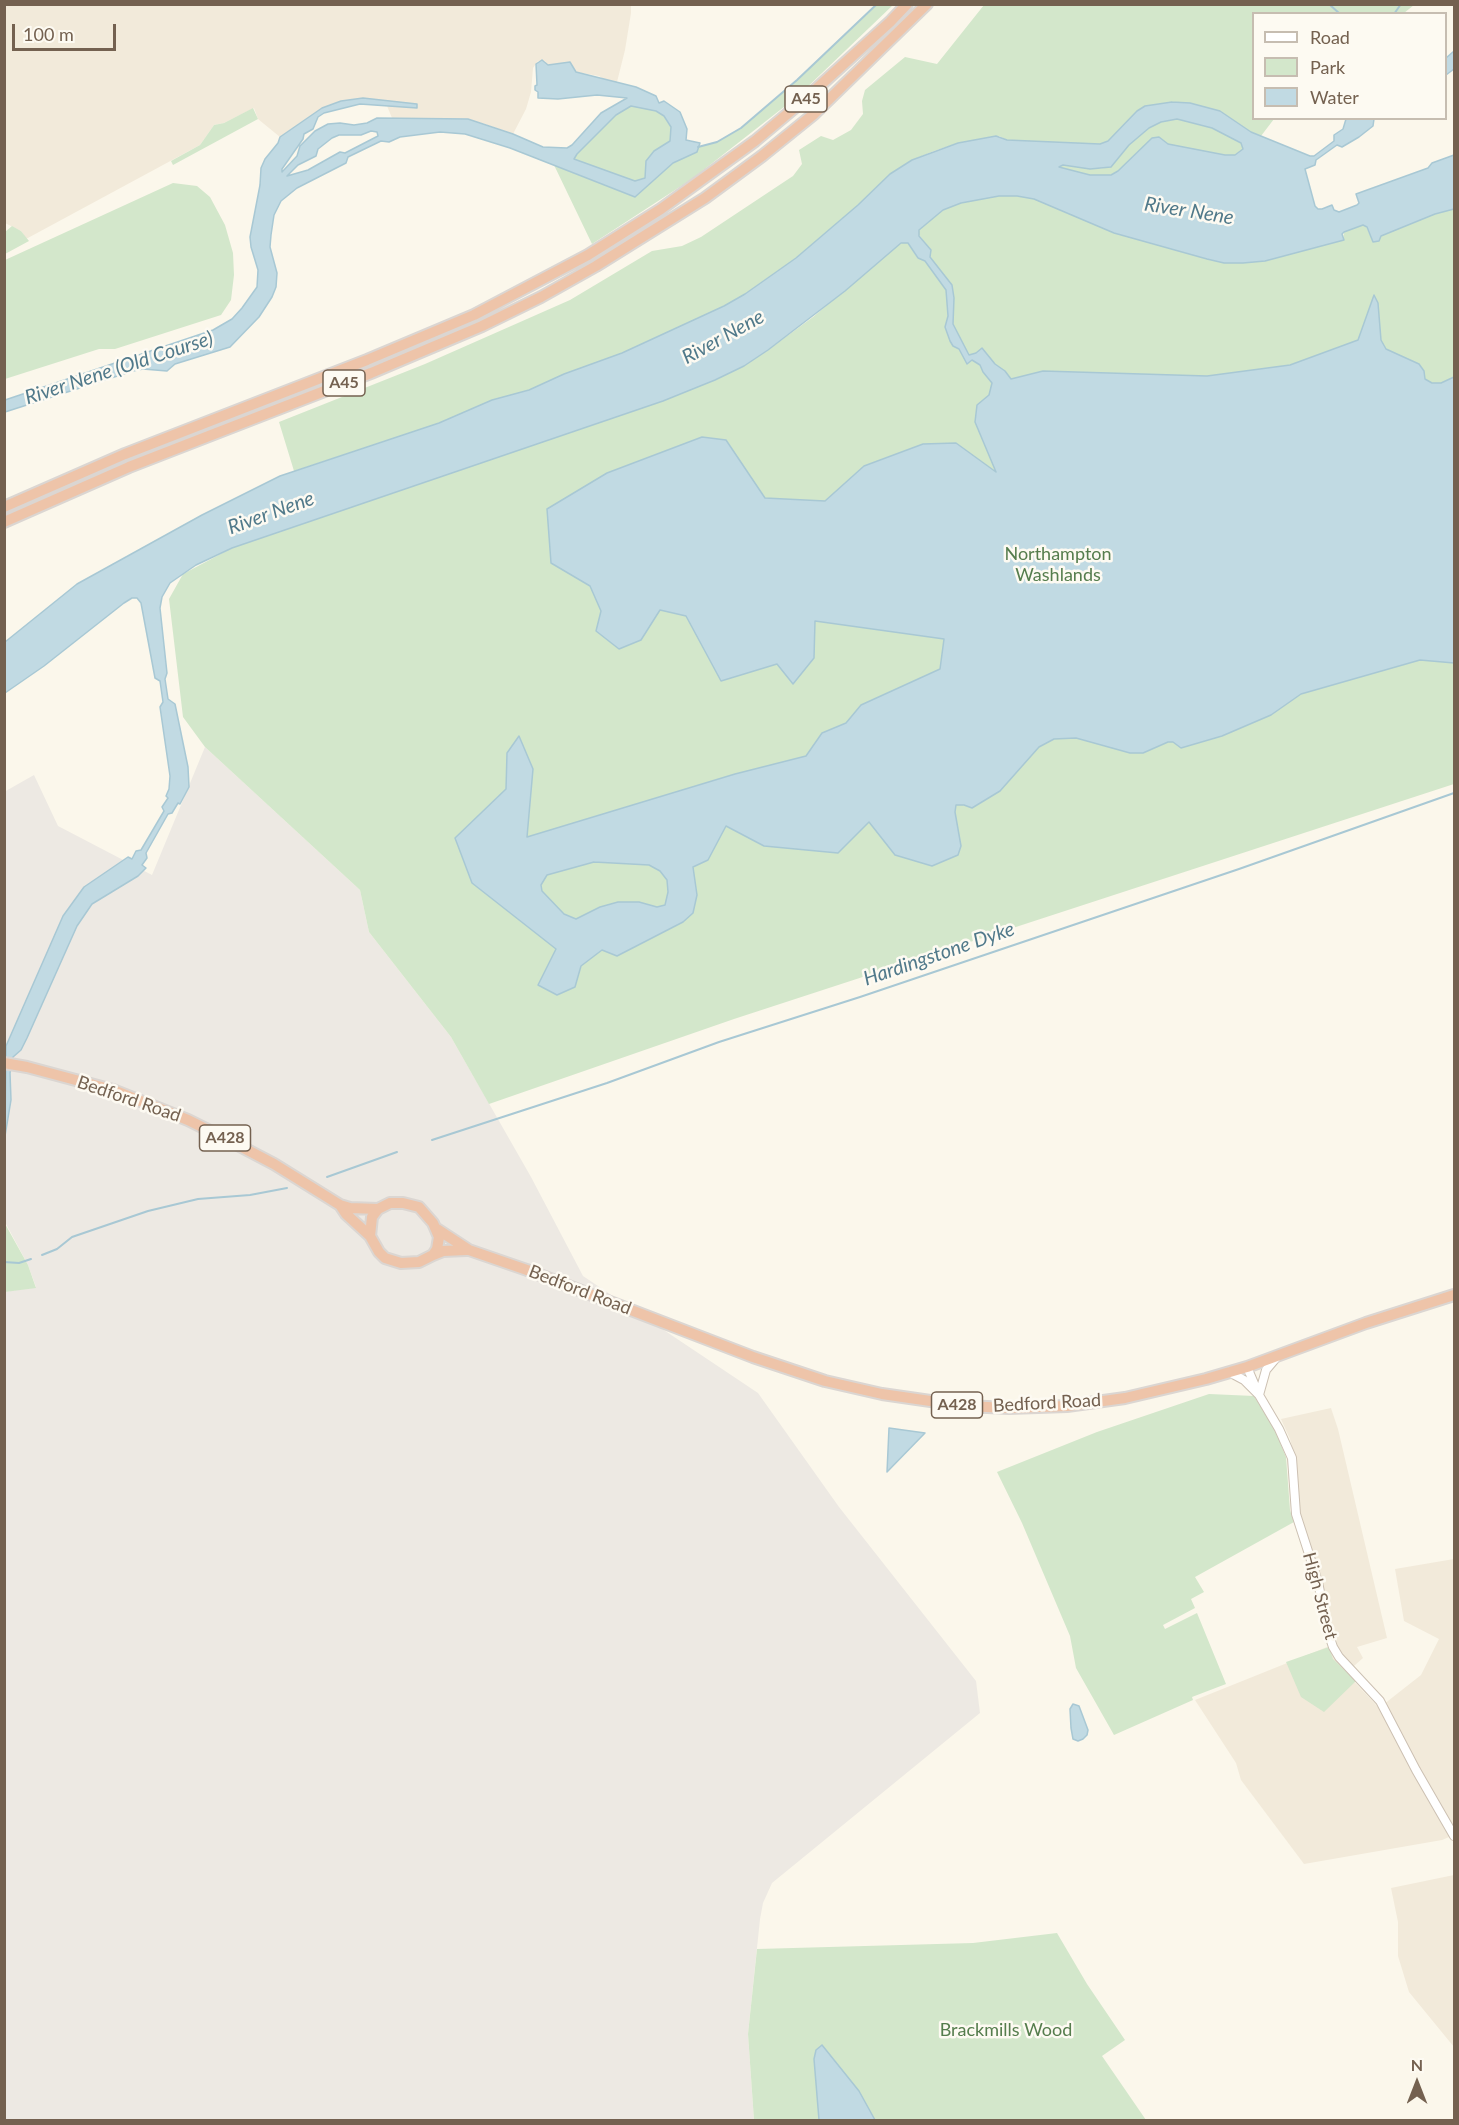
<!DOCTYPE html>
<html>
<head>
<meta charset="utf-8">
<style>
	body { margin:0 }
	#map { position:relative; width:1459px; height:2125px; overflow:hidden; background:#fbf7eb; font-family:Lato,sans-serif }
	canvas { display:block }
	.frame { position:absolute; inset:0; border:6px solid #746150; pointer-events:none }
	.legend { position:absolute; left:1252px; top:12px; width:195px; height:108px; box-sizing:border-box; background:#fdfaf2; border:2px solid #c6bdb1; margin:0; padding:8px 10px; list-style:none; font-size:18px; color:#746150 }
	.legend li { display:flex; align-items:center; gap:12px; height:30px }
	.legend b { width:30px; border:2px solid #c6bdb1 }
	.north { position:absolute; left:1387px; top:2053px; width:60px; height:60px; -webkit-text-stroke:4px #fdfaf2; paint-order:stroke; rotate:0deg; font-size:16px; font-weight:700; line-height:24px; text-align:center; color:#746150 }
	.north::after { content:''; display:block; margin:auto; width:21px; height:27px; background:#746150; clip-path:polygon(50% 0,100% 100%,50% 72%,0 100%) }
	.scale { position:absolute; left:12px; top:24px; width:104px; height:27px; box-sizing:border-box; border:3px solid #746150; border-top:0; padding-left:8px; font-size:18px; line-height:21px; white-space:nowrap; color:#746150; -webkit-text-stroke:4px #fdfaf2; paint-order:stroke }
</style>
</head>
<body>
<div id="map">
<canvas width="1459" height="2125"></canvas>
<div class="frame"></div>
<ul class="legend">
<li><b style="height:8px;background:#fff"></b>Road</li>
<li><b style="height:16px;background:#d3e7cb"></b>Park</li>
<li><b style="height:16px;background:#c1dae3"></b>Water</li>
</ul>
<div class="north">N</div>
<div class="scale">100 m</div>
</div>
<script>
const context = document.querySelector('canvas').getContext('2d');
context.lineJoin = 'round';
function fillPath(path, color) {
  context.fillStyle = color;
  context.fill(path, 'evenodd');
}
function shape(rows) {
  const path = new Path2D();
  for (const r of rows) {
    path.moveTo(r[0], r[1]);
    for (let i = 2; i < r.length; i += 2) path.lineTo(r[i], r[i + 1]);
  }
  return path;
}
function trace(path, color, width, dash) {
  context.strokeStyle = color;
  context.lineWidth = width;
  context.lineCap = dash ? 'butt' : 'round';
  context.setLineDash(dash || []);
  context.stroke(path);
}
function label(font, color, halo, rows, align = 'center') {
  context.font = font + ' Lato,sans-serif';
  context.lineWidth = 5;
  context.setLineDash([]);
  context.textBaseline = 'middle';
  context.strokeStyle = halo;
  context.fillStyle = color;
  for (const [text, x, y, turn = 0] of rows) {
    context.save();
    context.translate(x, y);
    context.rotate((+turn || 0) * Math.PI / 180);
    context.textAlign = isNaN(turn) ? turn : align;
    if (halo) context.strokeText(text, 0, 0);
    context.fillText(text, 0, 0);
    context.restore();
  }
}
const residential = shape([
	[631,4,631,13,625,50,617,82,606,81,599,76,576,72,572,69,557,64,547,65,545,61,538,61,533,68,531,92,526,109,513,134,482,123,432,118,392,118,385,101,322,108,280,137,258,119,254,108,224,123,214,125,200,145,26,239,21,231,5,223,4,5],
	[1331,1408,1338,1429,1387,1638,1357,1647,1363,1658,1346,1673,1379,1708,1421,1675,1439,1639,1404,1621,1395,1569,1454,1559,1454,1835,1442,1840,1304,1864,1241,1780,1236,1763,1195,1700,1337,1643,1318,1571,1310,1572,1294,1521,1300,1518,1296,1462,1290,1439,1281,1419],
	[1454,1875,1454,2047,1409,1992,1398,1956,1398,1922,1391,1888]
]);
const industrial = shape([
	[205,747,360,890,369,932,451,1037,531,1177,583,1276,758,1393,839,1507,976,1681,980,1713,772,1883,763,1903,760,1919,748,2034,754,2120,5,2120,4,1292,36,1287,28,1265,5,1222,4,792,34,775,58,826,152,875]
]);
const green = shape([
	[877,5,893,5,798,96,692,179,592,244,554,165,558,159,631,189,659,169,697,147,717,142,741,128,797,80],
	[984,5,1414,5,1404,13,1254,14,1254,118,1274,119,1261,136,1251,132,1220,111,1190,103,1172,102,1116,133,1108,141,1100,144,1007,140,999,136,958,143,934,151,912,160,890,174,858,205,796,258,745,294,724,306,622,353,564,374,529,390,492,400,439,423,294,471,279,422,425,364,570,300,652,251,682,246,701,237,793,176,802,164,799,150,821,136,833,140,851,130,863,114,862,101,865,90,905,57,937,64],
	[631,106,656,111,664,116,671,127,670,141,654,151,645,178,635,181,574,159,577,154,616,115],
	[253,108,258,119,173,165,171,161,200,145,214,125,224,123],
	[1177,119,1212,128,1241,143,1243,149,1235,155,1225,155,1167,144,1159,137,1152,138,1118,171,1110,175,1090,175,1058,168,1063,165,1090,169,1105,168,1138,136,1149,128,1161,122],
	[173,183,197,186,210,197,225,225,233,253,234,275,231,300,221,315,115,349,99,349,5,379,5,260],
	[999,196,1017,196,1034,199,1114,233,1207,259,1265,261,1343,240,1344,232,1363,225,1366,226,1373,242,1381,236,1435,214,1454,209,1454,784,734,1019,489,1104,451,1037,369,932,360,890,205,747,183,717,169,599,183,574,232,548,663,401,732,372,768,350,813,317,900,243,908,243,918,259,931,250,919,235,919,230,943,210,961,203],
	[12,226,21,231,29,241,5,254,5,232],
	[4,1222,28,1265,36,1288,5,1292],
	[1209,1394,1254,1396,1275,1430,1286,1457,1290,1510,1294,1522,1195,1577,1204,1592,1191,1599,1195,1608,1163,1625,1165,1629,1197,1613,1226,1684,1192,1697,1193,1700,1114,1735,1076,1668,1070,1636,1022,1523,997,1472,1097,1432],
	[1329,1647,1333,1659,1356,1681,1324,1712,1301,1697,1286,1662],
	[1057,1933,1087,1984,1125,2040,1102,2056,1146,2120,754,2120,748,2034,757,1949,973,1943]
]);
const water = shape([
	[1454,51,1454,69,1446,75,1446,58,1454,51],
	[542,60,548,65,570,62,576,72,636,87,656,96,659,103,664,101,680,112,687,129,686,140,700,143,697,152,673,163,635,197,510,148,465,134,440,132,400,137,389,142,381,141,348,157,346,163,297,188,281,201,274,215,271,235,270,247,277,273,276,287,272,297,259,317,230,347,175,364,167,371,143,369,133,371,5,412,5,400,213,330,232,319,242,308,257,287,258,270,251,247,250,237,260,185,261,168,265,159,278,143,280,137,322,108,341,101,363,98,417,104,417,108,360,104,324,113,318,117,313,129,304,134,303,139,282,169,282,172,297,156,300,146,315,131,328,124,340,123,354,125,367,123,377,118,468,119,513,134,543,147,567,148,572,145,601,113,627,98,597,95,558,99,538,98,538,92,535,90,535,86,537,85,536,64,542,60],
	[631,106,656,111,664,116,671,127,670,141,654,151,646,161,645,178,635,181,574,159,577,154,616,115,631,106],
	[371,131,377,132,378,136,345,153,340,152,308,170,287,176,298,165,316,156,318,149,332,138,339,135,361,135,371,131],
	[1172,102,1190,103,1220,111,1251,132,1310,156,1314,156,1334,141,1334,135,1343,129,1346,119,1374,119,1373,126,1359,137,1342,147,1337,145,1316,160,1315,165,1305,169,1315,206,1318,209,1322,209,1332,205,1334,210,1339,212,1357,205,1359,203,1356,194,1428,168,1432,163,1454,155,1454,209,1435,214,1381,236,1379,241,1373,242,1367,227,1363,225,1344,232,1342,234,1344,240,1265,261,1243,263,1224,263,1207,259,1114,233,1034,199,1017,196,999,196,961,203,943,210,919,230,919,236,931,250,930,257,952,285,954,298,953,324,969,355,976,353,982,348,995,364,1005,371,1011,379,1043,371,1207,376,1290,365,1358,340,1374,295,1378,303,1381,340,1386,349,1419,364,1424,371,1425,379,1432,383,1441,383,1454,377,1454,663,1420,660,1301,694,1271,715,1222,736,1181,748,1173,742,1168,742,1143,753,1130,753,1076,738,1054,739,1039,747,1000,791,972,808,964,805,956,805,955,812,961,846,958,855,932,866,895,855,869,822,838,853,764,846,726,826,708,860,693,867,697,895,693,913,683,922,617,956,602,950,581,966,575,987,557,995,538,985,556,949,472,883,455,838,506,789,507,753,519,736,533,769,527,837,735,774,806,756,822,733,846,723,861,705,940,669,944,639,815,621,814,658,793,684,777,664,721,681,686,616,660,610,641,640,619,649,596,631,601,611,590,586,551,563,547,509,607,473,702,437,726,440,765,498,825,501,864,466,923,444,956,443,996,472,975,422,977,405,989,395,992,383,983,372,980,365,972,360,967,364,959,349,953,346,950,341,945,327,948,316,946,290,925,261,918,258,908,243,901,243,845,291,768,350,744,366,715,380,663,401,232,548,196,565,170,583,162,597,160,608,167,673,165,679,168,699,175,704,188,767,189,787,180,804,178,803,172,813,168,814,146,853,147,858,142,865,146,868,138,876,92,904,77,926,27,1038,21,1050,13,1057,10,1073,11,1100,5,1136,6,1046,63,916,84,887,128,857,132,859,136,851,141,850,164,811,162,807,168,798,166,796,169,789,170,776,160,707,163,702,160,681,155,678,141,603,137,598,132,598,124,603,44,666,5,693,5,642,77,584,202,515,280,476,439,423,492,400,529,390,564,374,622,353,724,306,745,294,796,258,858,205,890,174,912,160,958,143,996,136,1007,140,1100,144,1108,141,1137,111,1145,106,1172,102],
	[1177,119,1212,128,1241,143,1243,149,1235,155,1225,155,1168,144,1159,137,1152,138,1118,171,1111,175,1090,175,1059,167,1063,165,1090,169,1111,167,1129,145,1149,128,1161,122,1177,119],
	[594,862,649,865,660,871,667,880,668,892,665,905,657,907,639,902,618,902,600,907,576,919,564,914,542,891,541,885,547,875,594,862],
	[889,1428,925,1433,887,1472,889,1428],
	[1073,1704,1079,1706,1088,1730,1087,1735,1083,1739,1078,1741,1073,1739,1071,1728,1070,1709,1073,1704],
	[822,2045,859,2091,875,2120,819,2120,814,2059,816,2050,822,2045]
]);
const stream = shape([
	[1329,4,1340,14],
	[1394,14,1401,4],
	[698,147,717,142,741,128,797,80,877,4],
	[432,1140,607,1083,719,1042,860,997,1239,869,1454,793],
	[327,1177,397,1152],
	[42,1255,57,1249,72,1237,148,1211,198,1199,250,1195,287,1188],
	[4,1262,19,1263,31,1259]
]);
const minor = shape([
	[1247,1367,1259,1395,1279,1429,1292,1458,1296,1514,1318,1582,1328,1632,1333,1647,1339,1657,1380,1701,1416,1770,1454,1836],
	[1229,1372,1244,1380,1259,1395,1266,1370,1277,1357]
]);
const highway = shape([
	[4,507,125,454,367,360,474,315,588,255,661,209,755,141,804,100,890,22,907,4],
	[4,522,129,467,371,373,482,326,541,297,596,266,705,198,762,156,814,114,927,4],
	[4,1063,27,1067,113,1090,188,1120,234,1143,274,1164,340,1205,350,1208,378,1209],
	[390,1203,403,1203,419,1207,433,1223,439,1237,437,1249,433,1255,419,1262,401,1263,385,1258,379,1252,370,1236,372,1217,378,1209,390,1203],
	[340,1205,346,1214,370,1236],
	[437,1229,469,1250,527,1270,753,1357,825,1381,882,1394,965,1406,1009,1408,1067,1406,1125,1398,1206,1379,1247,1367,1366,1323,1454,1295],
	[433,1255,443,1251,466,1250]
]);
const shields = [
	[806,99,42],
	[344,383,42],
	[225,1138,51],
	[957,1405,51]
];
const shieldNames = [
	["A45",806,99],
	["A45",344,383],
	["A428",225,1138],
	["A428",957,1405]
];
const parkNames = [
	["Northampton",1058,554],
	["Washlands",1058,575],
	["Brackmills Wood",1006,2030]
];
const streetNames = [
	["Bedford Road",129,1099,19],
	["Bedford Road",580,1290,21],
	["Bedford Road",1047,1403,-3],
	["High Street",1320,1596,75]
];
const waterNames = [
	["River Nene",1189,211,9],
	["River Nene",723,337,-29],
	["River Nene (Old Course)",119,368,-18],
	["River Nene",271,513,-20],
	["Hardingstone Dyke",939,954,-19]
];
fillPath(residential, '#f2eada');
fillPath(industrial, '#ede9e3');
fillPath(green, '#d3e7cb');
fillPath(water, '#c1dae3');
trace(water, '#a8c8d4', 1.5);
trace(stream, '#a8c8d4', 2);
trace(minor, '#ccc0b2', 10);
trace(highway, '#dbd6d2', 14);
trace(minor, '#fff', 8);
trace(highway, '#eec4a9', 10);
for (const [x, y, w] of shields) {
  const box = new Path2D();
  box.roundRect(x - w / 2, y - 13, w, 26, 4.5);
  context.fillStyle = '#fdfaf2';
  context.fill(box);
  trace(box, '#746150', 1.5);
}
label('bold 16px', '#746150', null, shieldNames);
label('18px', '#557d4d', '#fdfaf2', parkNames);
label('18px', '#746150', '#fdfaf2', streetNames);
label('italic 20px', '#50798a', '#fdfaf2', waterNames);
</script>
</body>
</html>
